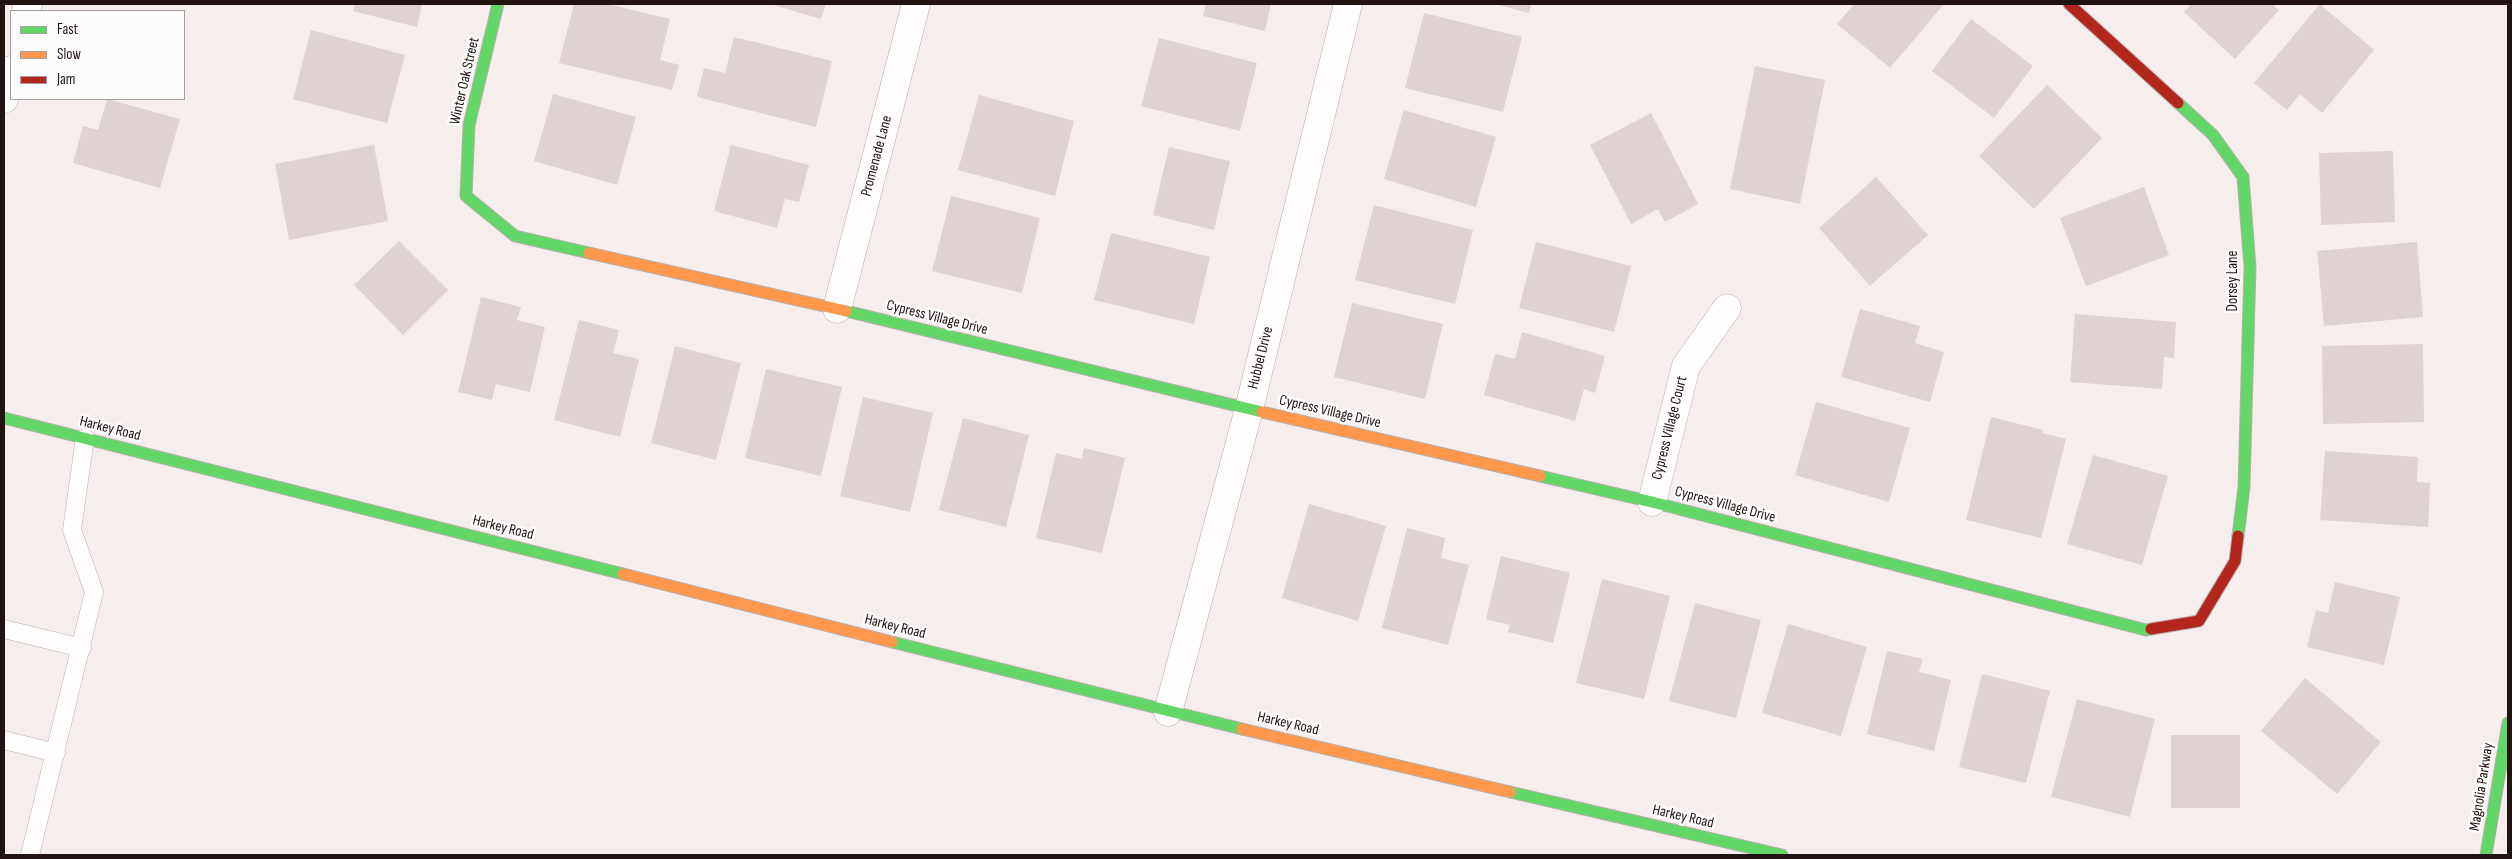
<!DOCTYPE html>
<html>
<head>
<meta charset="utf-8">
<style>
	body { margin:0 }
	#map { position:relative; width:2512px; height:859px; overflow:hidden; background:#f6eeec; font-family:"Sofia Sans Condensed",sans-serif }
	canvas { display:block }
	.frame { position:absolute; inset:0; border:5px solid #201311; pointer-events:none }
	.legend { position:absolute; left:10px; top:10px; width:175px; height:90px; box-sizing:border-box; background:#fcfcfc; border:1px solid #a49f9e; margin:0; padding:6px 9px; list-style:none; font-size:15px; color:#201311 }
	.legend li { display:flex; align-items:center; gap:10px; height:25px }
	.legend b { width:25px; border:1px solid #a49f9e }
</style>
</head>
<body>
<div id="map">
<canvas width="2512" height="859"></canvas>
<div class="frame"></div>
<ul class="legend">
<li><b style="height:6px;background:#63d668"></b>Fast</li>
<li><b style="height:6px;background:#ff974d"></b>Slow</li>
<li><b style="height:6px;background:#b3261e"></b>Jam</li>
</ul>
</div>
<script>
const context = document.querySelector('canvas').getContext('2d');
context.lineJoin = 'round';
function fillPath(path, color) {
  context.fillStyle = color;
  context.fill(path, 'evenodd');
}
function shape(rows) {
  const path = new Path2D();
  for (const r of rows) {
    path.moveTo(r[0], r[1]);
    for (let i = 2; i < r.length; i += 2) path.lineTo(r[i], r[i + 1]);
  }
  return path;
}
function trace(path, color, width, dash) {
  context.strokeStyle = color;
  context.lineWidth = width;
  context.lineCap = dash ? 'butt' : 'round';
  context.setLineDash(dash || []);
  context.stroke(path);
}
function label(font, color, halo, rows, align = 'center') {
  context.font = font + ' "Sofia Sans Condensed",sans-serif';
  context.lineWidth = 5;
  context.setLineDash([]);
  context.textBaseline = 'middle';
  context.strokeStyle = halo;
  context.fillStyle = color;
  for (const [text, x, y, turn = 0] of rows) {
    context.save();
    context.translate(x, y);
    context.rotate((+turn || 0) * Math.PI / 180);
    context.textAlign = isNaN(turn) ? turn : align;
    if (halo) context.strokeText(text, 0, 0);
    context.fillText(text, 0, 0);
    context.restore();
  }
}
const building = shape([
	[355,4,422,4,417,27,353,11],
	[574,4,608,4,670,19,660,60,679,65,672,90,559,63],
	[770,4,826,4,821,19],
	[1206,4,1271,4,1265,31,1203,16],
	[1495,4,1531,4,1529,13],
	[1854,4,1944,4,1890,68,1837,24],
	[2191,4,2272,4,2279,10,2235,59,2184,12],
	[2320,4,2374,50,2322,113,2300,94,2287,110,2254,83],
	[1424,13,1522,37,1503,112,1405,88],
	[1971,19,2033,66,1994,118,1932,71],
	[311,30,405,55,387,123,293,99],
	[734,37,832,61,816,127,697,97,704,68,725,73],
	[1159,38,1257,63,1240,131,1141,106],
	[1755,66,1825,80,1800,204,1730,189],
	[2047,85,2102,138,2034,209,1979,156],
	[553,94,636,117,617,185,534,161],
	[979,95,1074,121,1055,196,958,170],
	[107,99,180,119,160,188,73,163,83,126,98,130],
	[1404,110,1496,137,1476,207,1384,179],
	[1651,113,1698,204,1665,222,1658,209,1631,224,1590,145],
	[374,145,388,221,289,240,275,164],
	[731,145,809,165,799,202,785,199,777,228,714,211],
	[1169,147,1230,161,1214,230,1153,215],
	[2393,151,2395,222,2321,225,2319,153],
	[1876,177,1928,235,1870,286,1819,228],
	[2144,187,2169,255,2086,286,2060,218],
	[951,196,1040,218,1022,293,932,271],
	[1374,205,1473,230,1455,304,1355,280],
	[1111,233,1210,257,1194,324,1094,300],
	[399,241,448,290,403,335,354,285],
	[1536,242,1631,266,1614,332,1519,308],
	[2417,242,2423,317,2324,326,2317,251],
	[481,297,521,307,517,320,545,327,530,392,496,384,492,400,458,392],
	[1352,303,1443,324,1425,399,1334,377],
	[1860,309,1920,326,1915,343,1944,352,1930,402,1841,377],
	[2075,314,2176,322,2174,358,2164,357,2162,389,2070,382],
	[579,320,619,330,613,353,639,359,620,437,554,420],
	[1522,332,1605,356,1595,393,1584,389,1575,421,1484,395,1495,354,1515,359],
	[2423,344,2424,422,2323,424,2322,346],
	[675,346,741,363,716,460,651,443],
	[766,369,842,387,821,476,745,458],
	[863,397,933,413,910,512,840,496],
	[1816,402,1910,428,1889,502,1795,475],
	[1991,417,2043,430,2042,433,2066,439,2041,538,1966,520],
	[963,418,1029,435,1006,527,939,510],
	[1084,448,1125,458,1102,553,1036,538,1056,453,1082,459],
	[2325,451,2418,457,2417,482,2430,483,2428,527,2320,520],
	[2093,455,2168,476,2142,565,2067,544],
	[1309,504,1386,526,1358,621,1282,598],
	[1407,528,1445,538,1441,558,1469,565,1448,645,1382,628],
	[1501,556,1570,573,1553,643,1508,632,1510,625,1486,619],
	[1602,579,1670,596,1644,699,1576,683],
	[2335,582,2400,597,2384,665,2307,647,2316,610,2328,613],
	[1695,603,1761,620,1736,718,1669,701],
	[1788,624,1867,647,1841,736,1762,713],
	[1887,651,1923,659,1919,672,1951,680,1934,751,1867,734],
	[1982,674,2050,691,2026,783,1959,767],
	[2305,678,2381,742,2337,794,2261,731],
	[2077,699,2155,719,2130,817,2051,797],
	[2171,735,2240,735,2240,808,2171,808]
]);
const lane = shape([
	[4,629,82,648],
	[4,740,56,753],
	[30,855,94,592,72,530,85,438]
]);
const street = shape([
	[26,11,28,4],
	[4,99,11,70],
	[837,309,916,4],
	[1652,502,1686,366,1727,308],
	[1168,712,1249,409,1348,4]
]);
const fast = shape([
	[498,4,469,125,466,196,515,236,589,253],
	[2178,103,2213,135,2243,177,2250,267,2244,487,2238,536],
	[846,311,1262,412],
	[4,418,623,574],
	[1540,476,1652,502,2146,630,2151,629],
	[892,642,1242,729],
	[1510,792,1782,855],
	[2486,855,2508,723]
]);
const slow = shape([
	[589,253,846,311],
	[1262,412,1540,476],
	[623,574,892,642],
	[1242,729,1510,792]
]);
const jam = shape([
	[2069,4,2178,103],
	[2151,629,2199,621,2235,561,2238,536]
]);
const streetNames = [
	["Winter Oak Street",465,81,-77],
	["Promenade Lane",877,156,-75],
	["Dorsey Lane",2233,281,-90],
	["Cypress Village Drive",937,318,14],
	["Hubbel Drive",1261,358,-76],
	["Cypress Village Drive",1330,412,13],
	["Cypress Village Court",1670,428,-76],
	["Harkey Road",110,429,14],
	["Cypress Village Drive",1725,505,15],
	["Harkey Road",503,528,14],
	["Harkey Road",895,627,14],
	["Harkey Road",1288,724,13],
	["Magnolia Parkway",2482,787,-81],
	["Harkey Road",1683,817,13]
];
fillPath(building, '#ded3d1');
trace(lane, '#b9afad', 19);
trace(street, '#b9afad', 29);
trace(fast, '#b9afad', 13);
trace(slow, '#b9afad', 13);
trace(jam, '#b9afad', 13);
trace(lane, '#fefcfc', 18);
trace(street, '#fefcfc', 28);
trace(fast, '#63d668', 11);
trace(slow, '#ff974d', 11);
trace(jam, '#b3261e', 11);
label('15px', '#201311', '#fcfcfc', streetNames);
</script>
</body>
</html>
